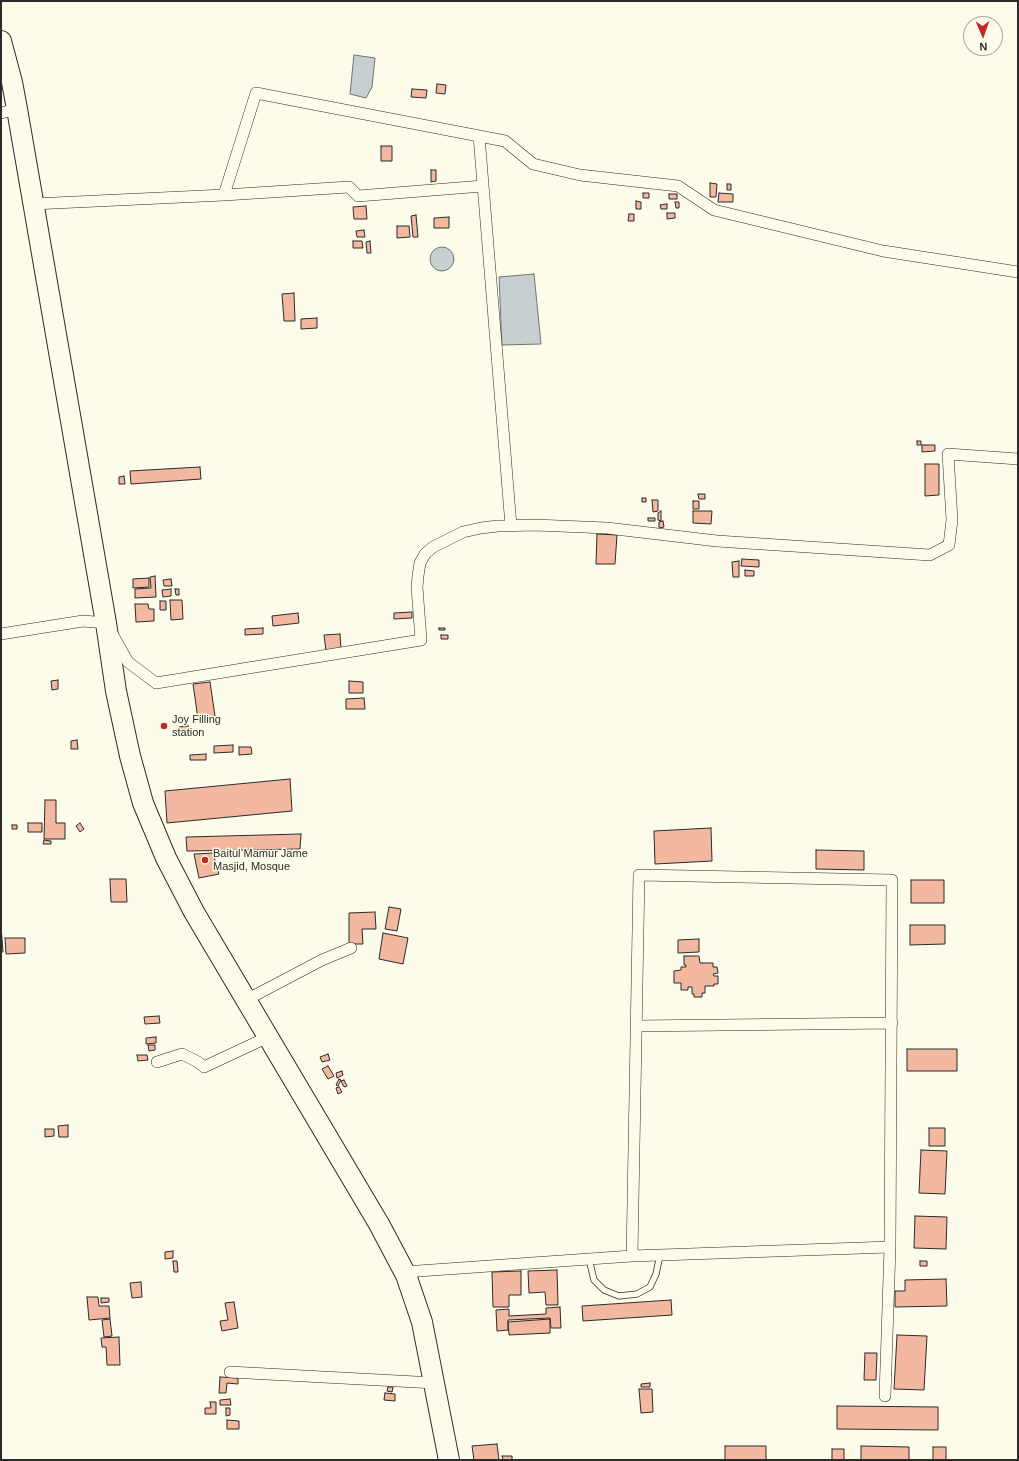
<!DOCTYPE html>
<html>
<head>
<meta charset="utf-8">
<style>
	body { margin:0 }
	#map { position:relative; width:1019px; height:1461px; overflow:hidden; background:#fdfbea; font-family:Helvetica,sans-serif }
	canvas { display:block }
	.frame { position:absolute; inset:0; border:2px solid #2b2b2b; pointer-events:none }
	.north { position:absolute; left:963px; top:16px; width:40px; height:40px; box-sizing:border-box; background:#fdfbea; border:1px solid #a9a89e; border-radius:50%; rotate:178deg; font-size:11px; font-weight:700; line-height:16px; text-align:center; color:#2b2b2b }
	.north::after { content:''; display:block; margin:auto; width:14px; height:18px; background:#c62828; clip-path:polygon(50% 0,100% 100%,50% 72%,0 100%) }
</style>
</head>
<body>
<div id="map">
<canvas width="1019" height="1461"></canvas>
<div class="frame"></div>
<div class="north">N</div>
</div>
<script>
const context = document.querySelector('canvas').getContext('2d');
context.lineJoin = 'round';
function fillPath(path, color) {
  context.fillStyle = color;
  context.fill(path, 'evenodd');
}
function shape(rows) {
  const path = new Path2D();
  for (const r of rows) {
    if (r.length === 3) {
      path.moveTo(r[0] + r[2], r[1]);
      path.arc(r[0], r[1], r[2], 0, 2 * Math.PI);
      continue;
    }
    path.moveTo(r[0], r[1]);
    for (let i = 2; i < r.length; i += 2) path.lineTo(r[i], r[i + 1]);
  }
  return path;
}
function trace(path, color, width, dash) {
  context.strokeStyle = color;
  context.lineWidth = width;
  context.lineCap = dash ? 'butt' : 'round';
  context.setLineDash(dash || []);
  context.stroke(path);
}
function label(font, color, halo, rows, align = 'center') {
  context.font = font + ' Helvetica,sans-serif';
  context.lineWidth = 3;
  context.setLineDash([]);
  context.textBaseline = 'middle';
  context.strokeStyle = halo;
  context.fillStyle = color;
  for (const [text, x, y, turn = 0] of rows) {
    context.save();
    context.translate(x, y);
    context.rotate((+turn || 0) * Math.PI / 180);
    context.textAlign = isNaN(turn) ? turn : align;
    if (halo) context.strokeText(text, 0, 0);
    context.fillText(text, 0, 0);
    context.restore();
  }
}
const water = shape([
	[354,55,375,58,372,87,366,98,350,94,354,55],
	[442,259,12],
	[534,274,541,344,502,345,499,277,534,274]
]);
const building = shape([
	[437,84,446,85,445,94,436,93,437,84],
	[412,89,427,90,426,98,411,97,412,89],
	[381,146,392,146,392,161,381,161,381,146],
	[431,170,436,170,436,181,431,182,431,170],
	[710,183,717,184,716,197,710,197,710,183],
	[727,184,731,184,731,190,727,190,727,184],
	[643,193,649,193,649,198,643,198,643,193],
	[719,193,733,194,733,202,718,202,719,193],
	[669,194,677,194,677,199,669,199,669,194],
	[636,201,641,202,641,209,636,209,636,201],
	[675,202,679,202,679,208,676,208,675,202],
	[667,204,667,209,661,209,660,205,667,204],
	[366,206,367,219,354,219,353,207,366,206],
	[667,213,675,213,675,218,667,219,667,213],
	[629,214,634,214,634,221,628,221,629,214],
	[416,215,418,237,413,237,411,216,416,215],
	[449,217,449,228,434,228,434,218,449,217],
	[397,226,409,226,410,237,397,238,397,226],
	[364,230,365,237,357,237,356,231,364,230],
	[353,241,362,241,363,248,353,248,353,241],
	[370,241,371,253,367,253,366,242,370,241],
	[294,293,295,321,284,321,282,294,294,293],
	[317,318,317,328,301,329,301,319,317,318],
	[917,441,921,441,921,445,917,445,917,441],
	[922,445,935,445,935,451,922,452,922,445],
	[925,464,939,464,939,495,925,496,925,464],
	[200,467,201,479,131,484,130,471,200,467],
	[124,476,125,484,119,484,119,477,124,476],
	[698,494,705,494,705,499,699,499,698,494],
	[642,498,646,498,646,502,642,502,642,498],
	[652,500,658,500,658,511,653,512,652,500],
	[693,501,699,501,699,509,693,509,693,501],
	[661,511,661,521,658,520,658,513,661,511],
	[693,511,712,511,711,524,693,523,693,511],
	[648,518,655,518,655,521,648,521,648,518],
	[663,521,664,527,659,528,659,522,663,521],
	[597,534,617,535,615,564,596,564,597,534],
	[742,559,759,560,759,567,741,566,742,559],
	[739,561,739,577,733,577,732,562,739,561],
	[745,570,754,571,754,576,745,576,745,570],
	[155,576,156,597,135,598,135,589,151,588,150,577,155,576],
	[149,578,149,587,133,588,133,579,149,578],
	[171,579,172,586,164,586,163,580,171,579],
	[171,589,171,596,163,597,162,590,171,589],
	[175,589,179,589,179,595,176,595,175,589],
	[170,600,182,600,183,619,171,620,170,600],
	[160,601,166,601,166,610,160,610,160,601],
	[135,604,148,604,149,609,154,609,154,621,136,622,135,604],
	[412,612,412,618,394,619,394,613,412,612],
	[298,613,299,623,273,626,272,616,298,613],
	[263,628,263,634,245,635,245,629,263,628],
	[439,628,445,628,445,630,439,630,439,628],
	[340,634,341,650,326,651,324,635,340,634],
	[441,635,448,635,448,639,441,639,441,635],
	[58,680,58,689,52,690,51,681,58,680],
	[349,681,363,682,363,693,349,693,349,681],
	[210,682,215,716,198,719,193,684,210,682],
	[364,698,365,709,346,709,346,699,364,698],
	[188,726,189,733,180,733,179,727,188,726],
	[77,740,78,749,71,749,71,741,77,740],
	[233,745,233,752,214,753,214,746,233,745],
	[239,747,251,747,252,754,239,755,239,747],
	[206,754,206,760,190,760,190,755,206,754],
	[290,779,292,811,167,823,165,791,290,779],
	[45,800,56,800,56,823,65,823,65,839,44,839,45,800],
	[28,823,42,823,42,832,28,832,28,823],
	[80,823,84,829,80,832,76,826,80,823],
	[12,825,17,825,17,829,12,829,12,825],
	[711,828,712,861,655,864,654,831,711,828],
	[301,834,300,849,187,851,186,837,301,834],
	[44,840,51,841,51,844,43,844,44,840],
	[816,850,864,851,864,870,816,869,816,850],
	[213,853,219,874,199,878,194,854,213,853],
	[110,879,126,879,127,902,111,902,110,879],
	[911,880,944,880,944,903,911,903,911,880],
	[389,907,401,909,397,931,385,929,389,907],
	[375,912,376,929,362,929,363,944,349,944,349,913,375,912],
	[910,925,945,925,945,944,910,945,910,925],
	[1,926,3,952,1,952,1,926],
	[383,933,408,938,403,964,379,959,383,933],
	[5,938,25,938,25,953,6,954,5,938],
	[699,939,699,952,678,953,678,940,699,939],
	[684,956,699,956,700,963,713,963,713,967,717,967,718,973,713,974,714,976,718,976,718,984,714,984,714,986,705,986,705,993,702,993,702,997,694,997,694,994,692,994,692,987,688,987,688,990,681,990,681,983,674,983,674,971,681,970,681,967,686,967,686,965,684,965,684,956],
	[159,1016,160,1023,145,1024,144,1017,159,1016],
	[156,1037,156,1043,146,1044,146,1038,156,1037],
	[148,1045,155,1045,155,1050,149,1051,148,1045],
	[907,1049,957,1049,957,1071,907,1071,907,1049],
	[328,1054,330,1060,322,1062,320,1057,328,1054],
	[137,1055,147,1055,148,1060,138,1061,137,1055],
	[328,1066,334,1076,328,1079,322,1069,328,1066],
	[342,1071,343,1075,337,1078,336,1073,342,1071],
	[339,1079,341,1080,338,1086,336,1085,339,1079],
	[344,1080,347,1086,344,1087,341,1081,344,1080],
	[339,1087,342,1092,338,1094,336,1088,339,1087],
	[68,1125,68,1137,59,1137,58,1126,68,1125],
	[929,1128,945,1128,945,1146,929,1146,929,1128],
	[45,1129,54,1129,54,1136,45,1137,45,1129],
	[921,1150,947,1151,945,1194,919,1193,921,1150],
	[915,1216,947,1217,946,1249,914,1248,915,1216],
	[173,1251,173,1258,165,1259,165,1252,173,1251],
	[173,1261,177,1261,178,1272,174,1272,173,1261],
	[920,1261,927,1261,927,1266,920,1266,920,1261],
	[557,1270,558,1305,546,1305,545,1292,529,1293,528,1271,557,1270],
	[521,1271,521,1295,509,1295,509,1307,493,1307,492,1272,521,1271],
	[946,1279,947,1306,895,1307,895,1291,905,1291,905,1280,946,1279],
	[141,1282,142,1297,132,1298,130,1283,141,1282],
	[87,1297,98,1297,99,1306,109,1306,110,1318,89,1320,87,1297],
	[101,1298,109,1298,109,1302,101,1303,101,1298],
	[671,1300,672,1315,583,1321,582,1306,671,1300],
	[234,1302,238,1328,222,1331,220,1321,228,1320,225,1303,234,1302],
	[560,1307,561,1328,551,1328,550,1318,508,1320,508,1330,497,1331,496,1310,509,1309,509,1316,546,1314,546,1308,560,1307],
	[110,1319,112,1336,104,1337,102,1320,110,1319],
	[550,1319,550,1333,509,1335,508,1322,550,1319],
	[897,1335,927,1336,924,1390,894,1389,897,1335],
	[119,1337,120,1365,107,1365,106,1347,102,1347,101,1338,119,1337],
	[865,1353,877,1353,876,1380,864,1380,865,1353],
	[220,1377,238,1378,238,1384,227,1383,226,1393,219,1393,220,1377],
	[650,1383,650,1387,641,1387,641,1384,650,1383],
	[388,1387,393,1387,392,1392,387,1391,388,1387],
	[639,1389,652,1389,653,1412,641,1413,639,1389],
	[385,1393,395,1394,395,1401,384,1400,385,1393],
	[230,1399,231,1405,220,1405,220,1400,230,1399],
	[210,1402,216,1402,216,1414,205,1414,205,1408,211,1408,210,1402],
	[837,1406,938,1407,938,1430,837,1429,837,1406],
	[226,1408,230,1408,230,1415,226,1416,226,1408],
	[227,1420,239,1421,239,1429,227,1429,227,1420],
	[497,1444,499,1460,474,1460,472,1446,497,1444],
	[725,1446,766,1446,766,1460,725,1460,725,1446],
	[861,1446,909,1447,909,1460,861,1460,861,1446],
	[933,1447,946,1447,946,1460,933,1460,933,1447],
	[832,1449,844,1449,844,1460,832,1460,832,1449],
	[502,1456,512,1456,512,1460,503,1460,502,1456]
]);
const lane = shape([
	[589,1259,594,1280,604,1290,619,1296,637,1294,650,1287,656,1274,660,1255]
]);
const street = shape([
	[1,113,17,109],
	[479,136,511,526],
	[483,186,358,196,349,187,224,195,256,93,505,141,533,164,580,175,678,186,714,210,883,251,1018,272],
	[33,204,224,195],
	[1,634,83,621,106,623,128,662,156,683,421,640,417,587,418,576,420,563,425,554,433,547,463,532,481,528,498,526,535,525,607,528,717,541,930,555,949,545,952,520,948,454,1018,459],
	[246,1000,322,960,351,948],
	[636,1026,892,1023],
	[157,1062,182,1054,198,1062,204,1067,268,1037],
	[404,1272,632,1256,890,1247,892,880,639,875,632,1256],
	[230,1372,435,1383],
	[885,1396,890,1247]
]);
const highway = shape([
	[1,41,12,82,17,109,106,623,116,691,130,756,143,803,166,858,194,912,379,1224,406,1275,422,1322,449,1460]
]);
const markers = [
	[164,726,4,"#c62828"],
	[205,860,4,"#c62828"]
];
const poiNames = [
	["Joy Filling",172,720],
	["station",172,733],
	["Baitul Mamur Jame",213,854],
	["Masjid, Mosque",213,867]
];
fillPath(water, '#c7d0d0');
trace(water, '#74746e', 1);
fillPath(building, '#f2b8a0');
trace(building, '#2b2b2b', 1);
trace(lane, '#2b2b2b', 7);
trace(street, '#2b2b2b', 12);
trace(highway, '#2b2b2b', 22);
trace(lane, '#fdfbea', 5.5);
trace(street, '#fdfbea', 11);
trace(highway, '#fdfbea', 20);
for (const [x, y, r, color] of markers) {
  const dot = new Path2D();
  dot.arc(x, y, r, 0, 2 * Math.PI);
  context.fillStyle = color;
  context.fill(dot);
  trace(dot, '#fdfbea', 1.5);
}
label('11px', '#2b2b2b', '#fdfbea', poiNames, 'left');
</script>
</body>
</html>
